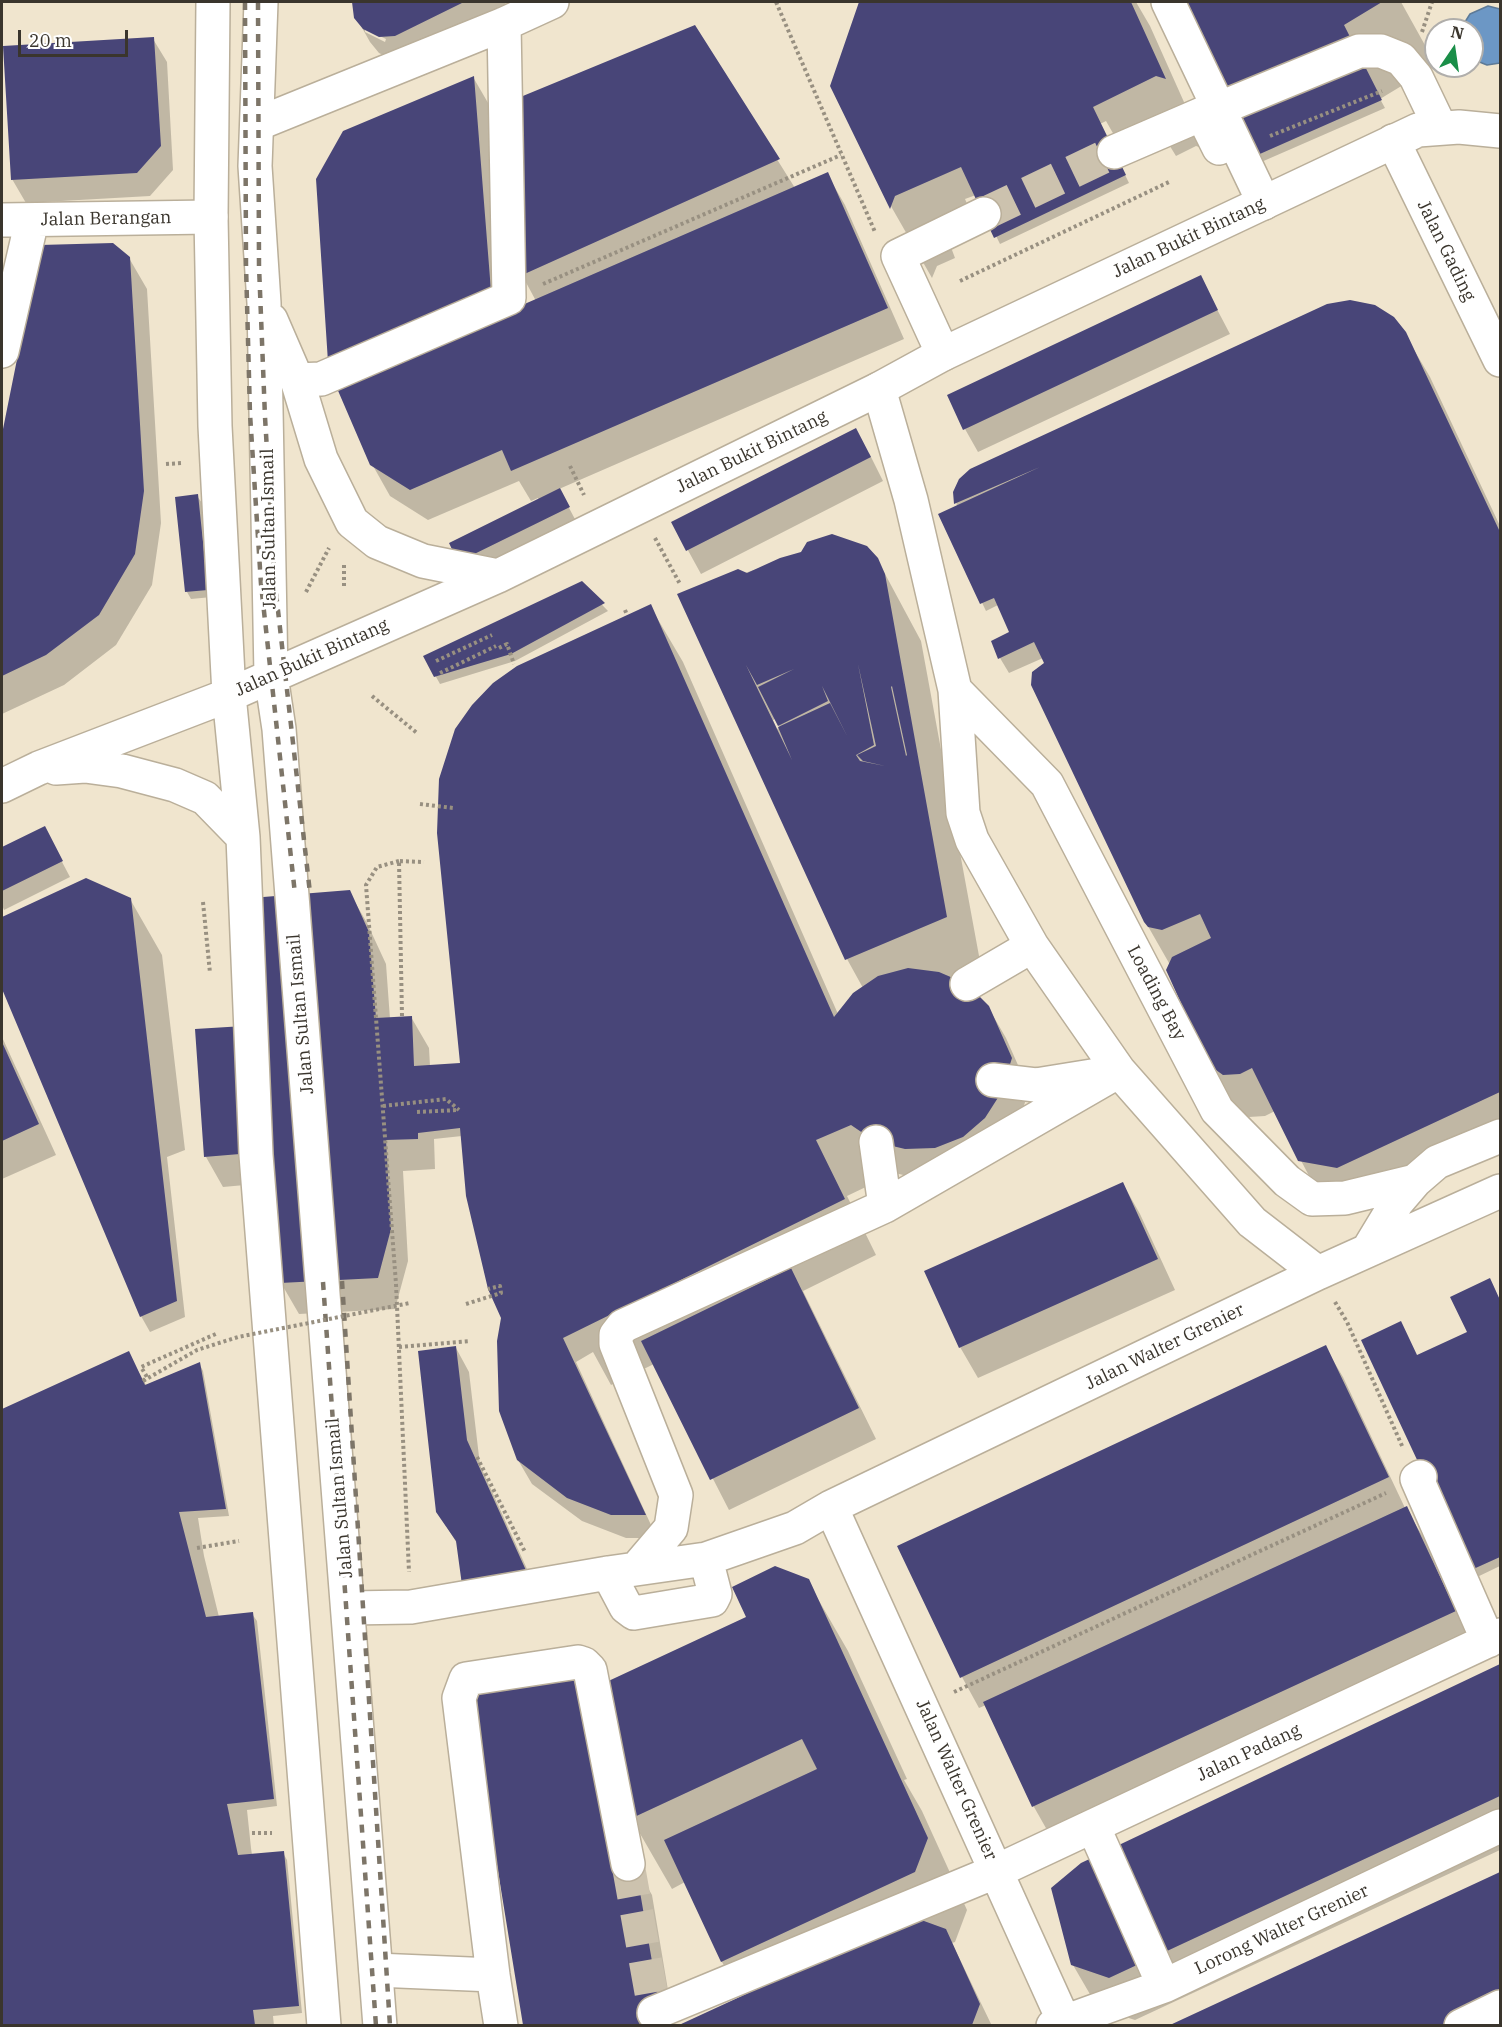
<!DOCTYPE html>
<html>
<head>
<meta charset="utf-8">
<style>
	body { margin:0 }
	#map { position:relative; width:1502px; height:2027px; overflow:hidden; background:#f0e5ce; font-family:"IBM Plex Serif",serif }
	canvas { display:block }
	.frame { position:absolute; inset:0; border:3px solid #3a352d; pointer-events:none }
	.north { position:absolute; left:1424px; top:18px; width:60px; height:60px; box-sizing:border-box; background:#fff; border:2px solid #b0aeab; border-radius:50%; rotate:13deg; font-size:16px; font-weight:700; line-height:24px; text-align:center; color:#3a352d }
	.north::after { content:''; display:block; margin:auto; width:21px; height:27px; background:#1a8e48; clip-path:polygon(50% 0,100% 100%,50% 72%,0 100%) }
	.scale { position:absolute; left:18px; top:30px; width:110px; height:27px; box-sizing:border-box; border:3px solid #3a352d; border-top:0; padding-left:8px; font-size:18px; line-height:21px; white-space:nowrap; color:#3a352d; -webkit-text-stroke:4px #fff; paint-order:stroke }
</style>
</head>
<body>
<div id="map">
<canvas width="1502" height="2027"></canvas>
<div class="frame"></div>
<div class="north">N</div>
<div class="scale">20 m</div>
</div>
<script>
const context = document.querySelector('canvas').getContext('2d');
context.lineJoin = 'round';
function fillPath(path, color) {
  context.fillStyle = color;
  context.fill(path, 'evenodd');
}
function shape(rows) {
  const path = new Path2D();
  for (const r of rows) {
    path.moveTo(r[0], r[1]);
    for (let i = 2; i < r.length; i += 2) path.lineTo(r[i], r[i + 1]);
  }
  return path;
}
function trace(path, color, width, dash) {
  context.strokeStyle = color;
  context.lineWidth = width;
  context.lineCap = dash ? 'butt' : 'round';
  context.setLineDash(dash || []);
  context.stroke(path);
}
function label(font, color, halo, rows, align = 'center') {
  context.font = font + ' "IBM Plex Serif",serif';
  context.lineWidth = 6;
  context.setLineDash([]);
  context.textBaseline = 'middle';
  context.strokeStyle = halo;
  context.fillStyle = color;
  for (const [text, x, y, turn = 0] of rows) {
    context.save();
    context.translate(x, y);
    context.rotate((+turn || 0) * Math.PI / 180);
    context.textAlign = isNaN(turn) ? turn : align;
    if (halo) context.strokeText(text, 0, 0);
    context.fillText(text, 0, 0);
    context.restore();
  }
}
const water = shape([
	[1488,6,1500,9,1500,63,1487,65,1472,59,1472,30,1460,30,1470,14,1488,6]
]);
const shadow = shape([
	[353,2,506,2,503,12,393,60,379,53,370,42,356,17],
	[365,29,386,39,385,42,365,32],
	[861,2,1136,2,1150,26,1205,149,1196,146,1176,156,1168,143,1114,135,1106,121,1100,124,1129,183,1000,244,976,195,965,199,972,215,949,242,955,258,937,266,932,278,892,208,831,86],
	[1180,2,1401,2,1436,65,1380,99,1385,108,1259,163],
	[694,27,795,188,827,174,845,205,904,339,559,489,577,523,469,577,460,561,539,500,538,498,531,501,519,481,428,520,390,496,372,464,473,77,491,108,507,313,536,301,522,275],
	[153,39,167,62,173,170,150,196,26,203,12,179],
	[42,247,129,258,147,289,161,523,152,585,116,645,64,685,2,714,2,449],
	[1200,277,1230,334,978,452,965,429],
	[1404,333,1430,377,1500,526,1500,1131,1355,1199,1317,1191,1275,1111,1265,1116,1249,1117,1236,1108,1211,1065,1170,977,1169,963,1145,921,1047,664,1043,658,1009,673,1000,658,1011,633,998,605,986,611,940,515,957,507,955,493],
	[869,453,883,481,701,574,673,523],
	[197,496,202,503,212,597,191,599,187,592],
	[832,536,866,547,877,559,921,641,984,983,969,989,988,1007,1006,1038,1029,1090,1018,1124,924,1180,895,1173,847,1196,876,1255,803,1291,876,1439,729,1510,654,1364,611,1385,593,1352,576,1362,657,1538,626,1538,582,1521,532,1484,518,1460,503,1318,462,1136,434,1139,435,1169,403,1171,408,1261,395,1309,299,1314,281,1283,256,1184,223,1187,206,1157,245,1028,349,892,367,923,386,964,390,1019,411,1017,429,1048,430,1066,461,1064,518,667,650,606,683,662,838,1014,863,988,847,959,679,595,802,554,808,543],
	[775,719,780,727,777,729,773,720],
	[581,583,608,611,515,661,440,684,425,657],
	[44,828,70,877,4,910,2,905,2,849],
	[86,879,130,899,162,955,185,1150,167,1157,185,1317,150,1332,141,1316,2,985,2,918],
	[2,1037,56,1155,2,1179],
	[1123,1184,1140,1214,1175,1290,978,1378,960,1347],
	[1494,1288,1500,1301,1500,1566,1475,1578,1418,1357,1469,1332],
	[1325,1347,1343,1377,1405,1508,1424,1538,1473,1642,1051,1837,1034,1807,986,1705,979,1708,962,1677],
	[456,1348,469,1372,480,1465,541,1600,458,1545,437,1511],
	[128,1353,146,1385,199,1363,203,1371,229,1516,198,1518,204,1556,219,1617,252,1614,257,1621,277,1806,247,1810,251,1848,252,1855,283,1853,287,1860,302,2013,273,2016,274,2026,2,2026,2,1411],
	[807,1580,848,1651,907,1779,904,1780,922,1811,967,1910,955,1942,952,1943,992,2026,682,2026,743,1998,722,1962,685,1882,672,1889,631,1818,748,1618],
	[1500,1665,1500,1850,1135,2020,1098,2008,1073,1965,1082,1864],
	[469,1681,634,1864,652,1895,674,2026,525,2026],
	[1500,1874,1500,2026,1173,2026]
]);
const building = shape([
	[352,2,464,2,395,36,379,37,363,29,354,18],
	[859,2,1131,2,1166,79,1156,76,1093,107,1126,175,994,238,961,167,895,196,890,209,830,86],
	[1178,2,1382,2,1344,25,1382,100,1253,157],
	[695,25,780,159,520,276,518,98],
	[154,37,161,146,137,173,11,180,3,46],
	[474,76,491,291,328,362,316,179,343,131],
	[828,172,888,308,511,471,502,450,410,490,370,465,336,386],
	[113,243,130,257,144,491,135,554,99,615,46,655,2,676,2,434,40,245],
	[1201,275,1218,310,963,430,947,395],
	[1350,300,1375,305,1394,317,1406,332,1500,532,1500,1092,1337,1168,1298,1161,1252,1068,1240,1074,1223,1075,1209,1065,1166,970,1172,957,1211,938,1200,914,1162,930,1148,927,1144,922,1031,685,1032,672,1044,663,1034,642,998,659,991,641,1009,632,994,598,980,604,938,514,1040,467,954,504,953,492,959,479,970,469,1327,304],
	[856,428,871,457,686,551,671,522],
	[560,488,570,507,458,562,449,543],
	[198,494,208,590,185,592,175,497],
	[832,534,867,546,878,558,885,574,947,917,845,960,677,594,738,569,747,573,780,558,801,552,807,542],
	[858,664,876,746,857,755,863,761,885,766,860,761,856,755,874,745],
	[746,665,757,685,794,669,758,687,778,726,828,701,822,686,847,736,830,703,778,727,792,760],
	[892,686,907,755,906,756,891,687],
	[582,581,605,603,511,654,434,677,423,656],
	[651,604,834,1017,853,993,878,976,908,968,939,972,967,984,989,1006,1012,1058,1001,1093,985,1118,963,1137,935,1148,905,1149,876,1142,851,1125,816,1140,845,1199,563,1338,646,1515,611,1515,567,1498,517,1460,499,1411,497,1341,501,1318,488,1289,466,1196,460,1128,418,1133,418,1139,386,1140,391,1229,378,1278,280,1283,252,1153,204,1157,195,1029,244,1026,251,898,350,890,369,932,376,1018,412,1016,414,1066,460,1063,437,833,439,779,455,729,472,705,493,683,517,666],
	[45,826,63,861,2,891,2,847],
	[86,878,131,898,177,1301,140,1317,2,989,2,917],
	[2,1042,39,1124,2,1141],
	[1123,1182,1158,1259,959,1348,924,1271],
	[791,1268,859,1408,710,1480,641,1341],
	[1490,1278,1500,1300,1500,1557,1469,1571,1361,1340,1401,1321,1417,1355,1467,1332,1450,1297],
	[1326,1345,1389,1477,960,1678,897,1546],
	[456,1346,467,1440,529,1577,462,1585,456,1541,436,1512,418,1351],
	[129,1351,145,1385,200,1362,226,1509,179,1512,206,1617,253,1612,274,1799,227,1804,238,1855,284,1851,299,2006,253,2010,255,2025,2,2025,2,1409],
	[1407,1506,1456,1611,1032,1807,983,1702],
	[775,1566,809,1579,928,1838,915,1872,721,1962,664,1840,817,1769,802,1739,630,1819,602,1684,746,1617,732,1587],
	[1500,1664,1500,1796,1109,1978,1071,1965,1051,1888,1081,1863],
	[576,1668,612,1869,635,1863,663,2025,523,2025,467,1680],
	[1500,1872,1500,2001,1447,2025,1170,2025],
	[913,1917,946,1929,980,2004,972,2025,679,2025]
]);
const minorTunnel = shape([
	[984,214,1114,152],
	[628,1864,657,2026]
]);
const path = shape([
	[776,2,875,232],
	[1422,32,1432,2],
	[1270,136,1382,91],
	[960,281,1169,182],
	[543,284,841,155],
	[166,464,183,463],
	[570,466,584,495],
	[655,538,680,584],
	[344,586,344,563],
	[306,592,329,548],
	[625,610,627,615],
	[499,648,507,644,514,664],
	[436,661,492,635],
	[440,673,496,646],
	[372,696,417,733],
	[420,804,453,808],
	[399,861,377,867,366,885,396,1284,409,1572],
	[203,902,210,973],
	[402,1016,399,861,424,862],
	[383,1106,446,1099,459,1110],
	[417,1112,458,1110],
	[1335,1302,1347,1322,1403,1448],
	[466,1304,501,1293,500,1286,488,1289],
	[399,1347,470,1341],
	[143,1381,147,1377,141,1367,218,1333],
	[477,1457,525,1552],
	[197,1548,239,1541],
	[954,1692,1386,1493],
	[252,1833,272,1833]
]);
const minor = shape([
	[1168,2,1264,203],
	[1218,109,1359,51,1381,51,1401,59,1416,77,1440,127],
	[257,124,504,24,552,2],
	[1393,141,1500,360],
	[1114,152,1202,114,1219,148],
	[2,220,211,217],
	[2,351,32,220],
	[943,354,898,256,984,214],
	[297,380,321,379,509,298,504,24],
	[879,389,911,500,955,690,963,813,972,840,1032,946,1119,1071,1252,1222,1318,1273],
	[955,690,1047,784,1217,1110,1287,1181,1312,1199,1345,1198,1415,1181],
	[967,984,1032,946],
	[993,1080,1036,1085,1098,1075],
	[876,1142,885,1206],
	[1368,1250,1397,1202,1415,1181,1437,1162,1500,1136],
	[1420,1477,1417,1479,1488,1641],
	[831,1507,1066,2026],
	[637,1568,671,1528,676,1495,616,1344,616,1335,623,1326,885,1206,1119,1071],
	[608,1573,626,1607,634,1613,712,1600,715,1594,706,1559],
	[349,1608,411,1607,608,1573,706,1559,795,1528,831,1507,1318,1273,1500,1191],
	[1093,1826,1164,1986],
	[376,1970,493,1975],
	[654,2013,997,1871,1500,1635],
	[501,2026,493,1975,459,1698,466,1679,578,1662,584,1664,590,1670,628,1864],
	[1053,2026,1164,1986,1500,1826],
	[1461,2026,1500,2007]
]);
const major = shape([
	[213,2,211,217,215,426,229,695,243,837,256,1155,324,2026],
	[261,2,255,166,264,303,271,676,279,729,380,2026],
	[271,320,297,380,321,459,352,522,377,542,423,561,498,576],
	[56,768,85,766,122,771,175,785,205,798,243,837],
	[2,786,39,768,229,695,498,576,879,389,943,354,1418,130,1459,127,1500,131]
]);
const rail = shape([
	[245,2,246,265,250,414,261,584,295,894],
	[258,2,259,266,265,417,275,584,310,893],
	[342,1281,390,2026],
	[323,1282,376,2026]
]);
const pathBridge = shape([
	[143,1381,197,1350,238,1337,410,1303]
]);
const streetNames = [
	["Jalan Berangan",106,219,-1],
	["Jalan Bukit Bintang",1189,238,-25],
	["Jalan Gading",1446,251,64],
	["Jalan Bukit Bintang",752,452,-26],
	["Jalan Sultan Ismail",269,529,-91],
	["Jalan Bukit Bintang",312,658,-24],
	["Loading Bay",1156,993,62],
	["Jalan Sultan Ismail",301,1014,-95],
	["Jalan Walter Grenier",1165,1347,-26],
	["Jalan Sultan Ismail",340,1498,-95],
	["Jalan Padang",1249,1753,-25],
	["Jalan Walter Grenier",956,1780,66],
	["Lorong Walter Grenier",1282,1930,-25]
];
fillPath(water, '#6c97c5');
trace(water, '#5d7a97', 1.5);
fillPath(shadow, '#0003');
fillPath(building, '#484578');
trace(minorTunnel, '#ccc2ae', 33, [33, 16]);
trace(minor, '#baaf9a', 36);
trace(major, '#baaf9a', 36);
trace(path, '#989081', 4, [3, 3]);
trace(minor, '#fff', 33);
trace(major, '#fff', 33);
trace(rail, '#7d7568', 4.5, [8, 8]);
trace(pathBridge, '#989081', 4, [3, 3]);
label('18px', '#3a352d', '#fff', streetNames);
</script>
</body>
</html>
